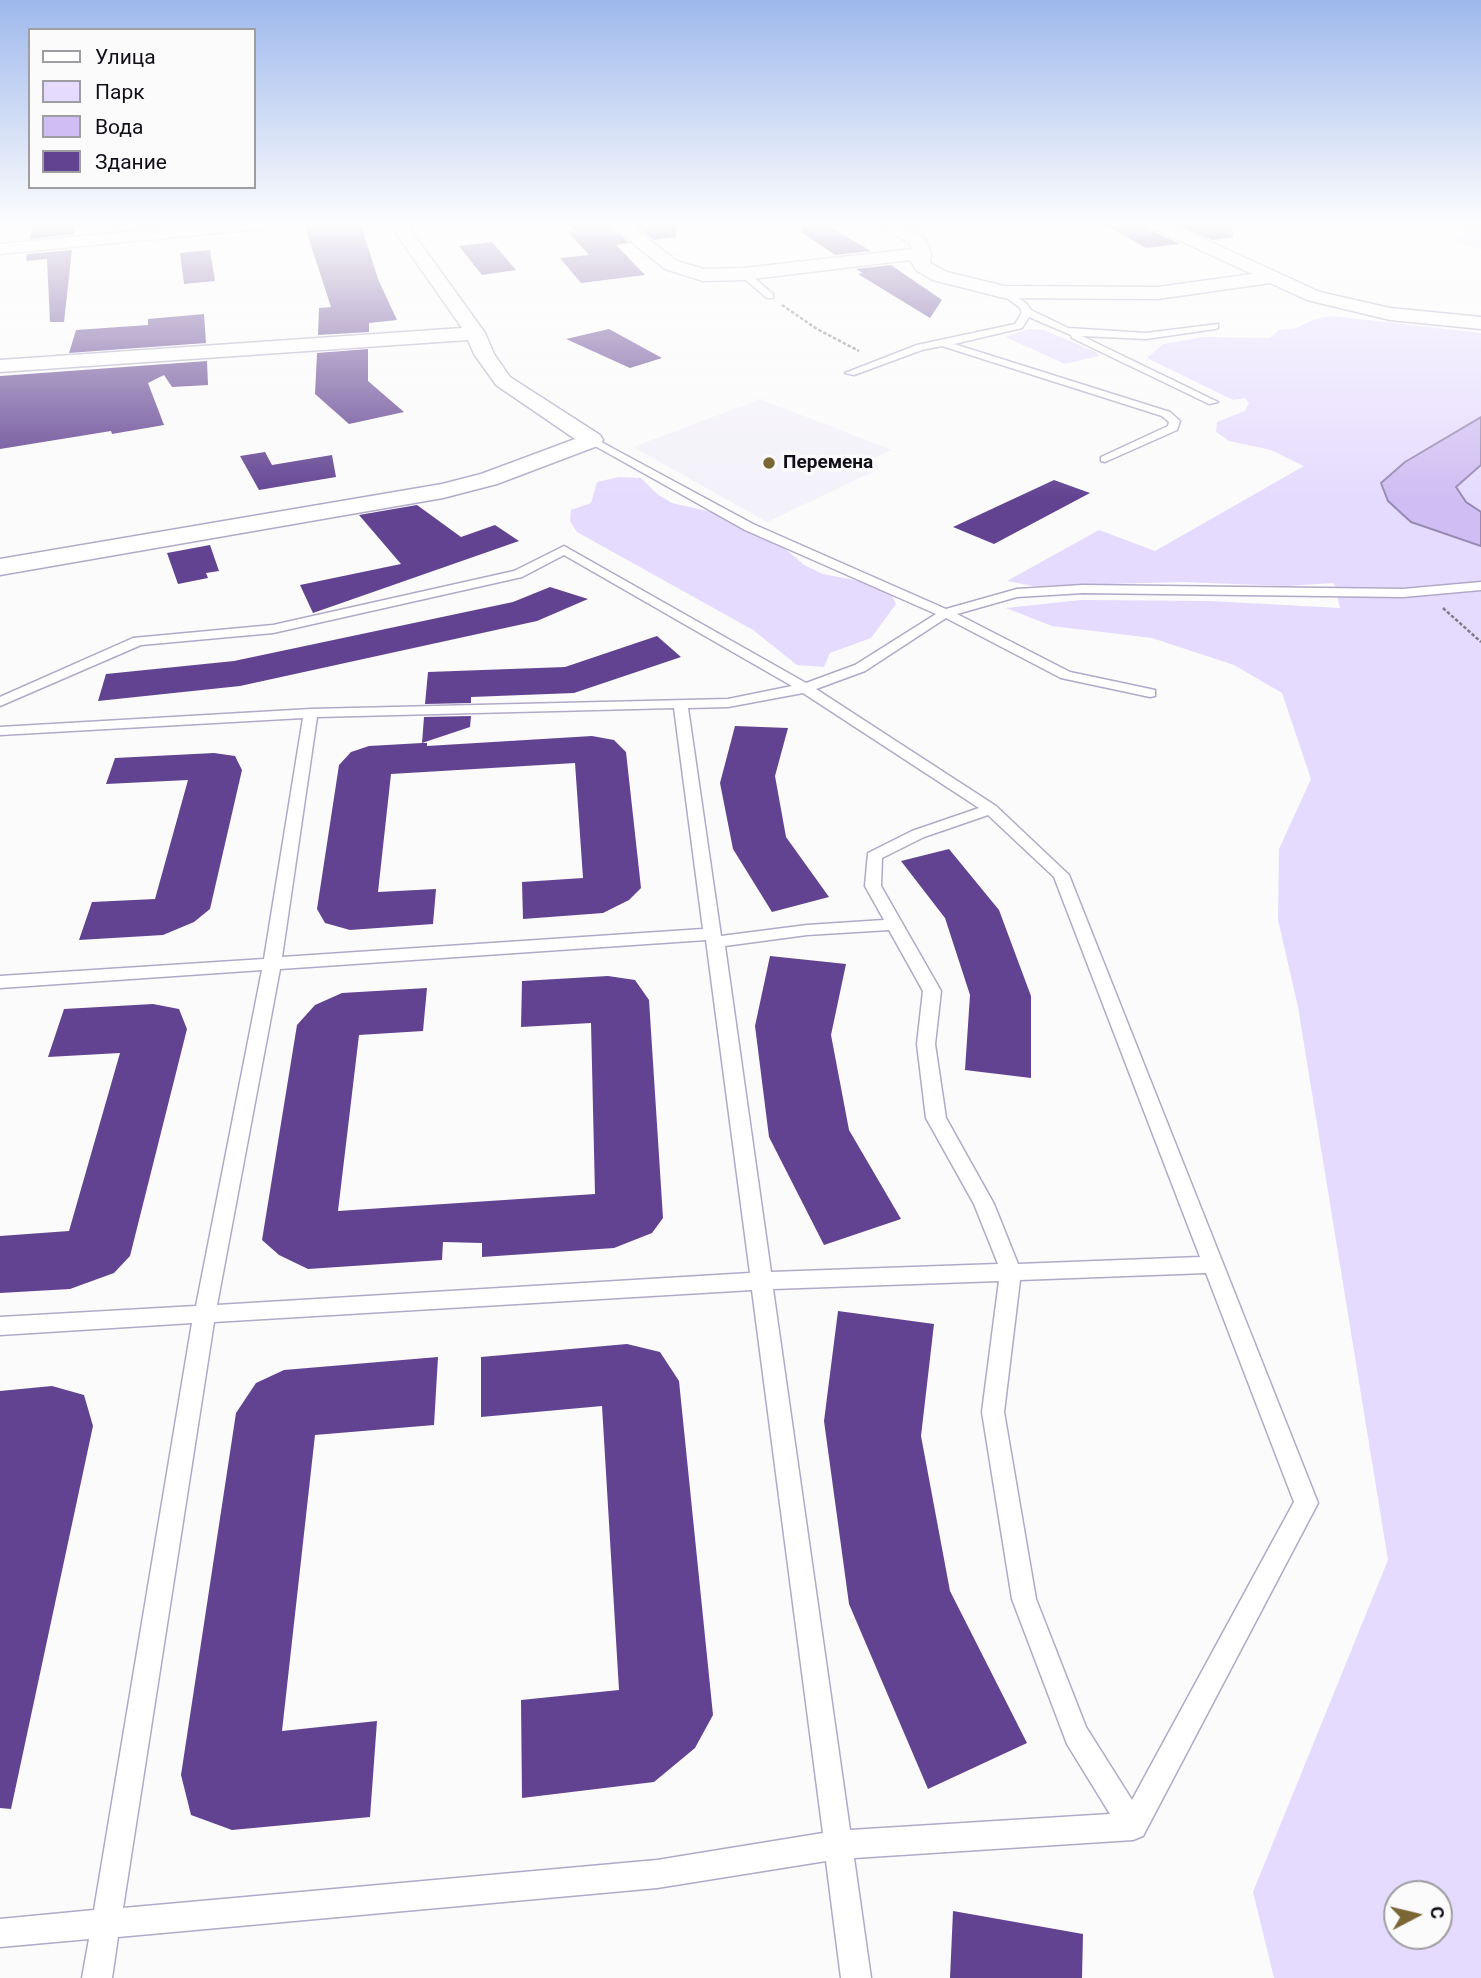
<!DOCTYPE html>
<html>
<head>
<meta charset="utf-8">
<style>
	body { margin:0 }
	#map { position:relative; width:1481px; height:1978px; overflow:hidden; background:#fbfbfb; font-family:Roboto,sans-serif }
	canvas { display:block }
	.legend { position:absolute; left:28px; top:28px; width:228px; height:161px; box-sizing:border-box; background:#fbfbfb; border:2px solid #9e9da1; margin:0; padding:9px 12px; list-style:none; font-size:21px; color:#130f1a }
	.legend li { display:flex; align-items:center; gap:14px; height:35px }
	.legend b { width:35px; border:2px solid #9e9da1 }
	.north { position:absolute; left:1383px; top:1880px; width:70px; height:70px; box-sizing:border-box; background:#fbfbfb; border:2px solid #9e9da1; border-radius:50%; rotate:83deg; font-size:19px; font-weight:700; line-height:28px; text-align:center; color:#130f1a }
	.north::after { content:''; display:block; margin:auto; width:24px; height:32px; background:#7a6735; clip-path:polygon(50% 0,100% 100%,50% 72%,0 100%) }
</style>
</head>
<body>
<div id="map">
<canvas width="1481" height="1978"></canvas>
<ul class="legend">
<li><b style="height:9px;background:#fff"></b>Улица</li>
<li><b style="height:19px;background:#e5dbfe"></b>Парк</li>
<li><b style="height:19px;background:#cfbef3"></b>Вода</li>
<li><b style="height:19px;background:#624392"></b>Здание</li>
</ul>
<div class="north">С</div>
</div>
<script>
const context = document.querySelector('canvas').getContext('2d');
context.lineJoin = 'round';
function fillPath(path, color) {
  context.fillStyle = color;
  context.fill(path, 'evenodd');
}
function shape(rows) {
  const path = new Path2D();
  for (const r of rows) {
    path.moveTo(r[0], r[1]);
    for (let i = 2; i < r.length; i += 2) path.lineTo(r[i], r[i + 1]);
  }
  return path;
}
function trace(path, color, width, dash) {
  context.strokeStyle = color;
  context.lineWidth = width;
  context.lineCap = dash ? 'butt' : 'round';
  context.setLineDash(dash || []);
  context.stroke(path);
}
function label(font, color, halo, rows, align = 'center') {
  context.font = font + ' Roboto,sans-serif';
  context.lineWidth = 7;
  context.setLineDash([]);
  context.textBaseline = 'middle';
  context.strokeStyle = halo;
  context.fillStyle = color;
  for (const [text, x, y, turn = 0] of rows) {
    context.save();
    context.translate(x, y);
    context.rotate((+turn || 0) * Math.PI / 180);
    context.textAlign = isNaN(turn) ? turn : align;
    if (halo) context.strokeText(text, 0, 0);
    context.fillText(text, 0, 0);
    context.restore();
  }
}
const built = shape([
	[760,399,892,450,874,458,879,469,767,522,633,447]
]);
const green = shape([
	[1453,222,1481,222,1481,250,1467,246,1458,240,1456,235,1466,232,1466,227],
	[1332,316,1481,333,1481,417,1405,462,1411,522,1481,546,1481,1978,1274,1978,1253,1892,1388,1560,1298,1007,1278,920,1279,849,1311,779,1282,693,1234,665,1152,638,1052,626,1006,608,1081,600,1210,601,1340,608,1334,583,1287,586,1183,582,1033,586,1007,581,1099,530,1155,551,1304,466,1271,450,1229,441,1216,432,1217,422,1245,411,1249,403,1245,398,1233,400,1147,358,1163,344,1204,337,1270,338,1279,330,1296,328,1315,319],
	[1397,1894,1439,1894,1439,1936,1397,1936],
	[1029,329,1044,330,1096,352,1099,356,1065,364,1005,337],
	[1481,465,1481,512,1466,502,1456,487],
	[619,477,641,478,657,494,672,503,716,513,782,546,804,565,823,574,869,583,890,592,896,604,871,638,830,653,824,667,797,665,753,630,577,532,570,521,571,510,591,503,597,482]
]);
const water = shape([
	[1481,417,1481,465,1456,487,1466,502,1481,512,1481,546,1411,522,1388,501,1381,483,1405,462,1481,417]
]);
const building = shape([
	[75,222,74,234,30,239,33,223],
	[325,222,360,222,378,279,397,320,369,323,369,332,318,335,319,308,331,307,304,224],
	[567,222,605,222,629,243,616,245,645,275,581,283,560,258,589,255,569,233,577,232],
	[630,222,676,222,676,237,654,240],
	[807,222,821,222,871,251,835,255,801,232],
	[1100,222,1142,222,1147,228,1180,244,1146,248],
	[1172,222,1232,222,1233,237,1212,240],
	[492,242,516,270,482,275,459,246],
	[72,250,64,322,50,322,47,259,26,261,27,254],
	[210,250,215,281,184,284,180,253],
	[891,265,942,300,930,318,858,274,863,273,856,269],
	[204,314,206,343,69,353,76,330,148,325,148,319],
	[609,329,662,358,630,368,566,339],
	[368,349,368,381,404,412,349,424,315,394,317,353],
	[207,361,208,385,172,387,164,375,148,383,164,425,112,434,111,431,0,449,0,376],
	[265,452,272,465,332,455,336,477,259,490,240,456],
	[1054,480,1090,493,994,544,953,527],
	[417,505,461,537,495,525,519,541,313,613,300,585,401,564,359,515],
	[210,545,219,571,206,573,208,578,178,584,167,553],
	[550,587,588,599,537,621,240,686,98,701,106,674,234,661,513,602],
	[657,636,681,657,574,693,471,697,471,703,425,704,428,672,565,667],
	[471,716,470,727,422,743,427,743,427,746,592,736,614,740,626,752,641,888,629,900,603,913,523,919,522,882,583,878,575,763,391,774,378,892,436,889,433,924,350,930,325,923,317,909,339,765,351,752,369,746,422,743,424,717],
	[735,726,788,728,775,776,786,837,829,897,772,912,733,849,720,783],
	[214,753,235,756,242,770,210,909,194,922,163,935,79,940,92,902,155,899,188,780,106,784,115,758],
	[949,849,999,910,1031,996,1031,1078,965,1070,970,995,945,918,901,861],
	[770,956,846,964,831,1035,849,1130,901,1219,824,1245,769,1137,755,1026],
	[608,976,635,980,649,1000,663,1218,652,1233,614,1248,482,1257,482,1243,443,1242,442,1260,308,1269,279,1255,262,1240,297,1025,315,1005,342,993,427,988,423,1031,359,1035,338,1211,595,1194,591,1023,521,1027,522,981],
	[153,1004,179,1009,187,1029,130,1256,114,1273,70,1289,0,1293,0,1236,69,1231,120,1053,48,1057,64,1009],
	[838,1311,934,1324,921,1436,950,1591,1027,1743,928,1789,849,1604,824,1421],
	[627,1344,660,1352,679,1381,713,1715,695,1748,654,1782,522,1798,521,1700,619,1690,602,1406,481,1417,481,1357],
	[438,1357,434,1425,315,1435,282,1731,377,1721,370,1817,232,1830,191,1815,181,1775,236,1413,256,1383,284,1370],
	[52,1386,84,1395,93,1426,11,1809,0,1808,0,1391],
	[953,1911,1083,1934,1082,1978,950,1978]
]);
const path = shape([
	[782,305,817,329,859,351],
	[1443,608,1481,642]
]);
const lane = shape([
	[741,272,747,272,773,294,773,298,767,298,741,276,741,272],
	[1004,289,1026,303,1031,310,1068,328,1146,333,1218,324,1218,328,1215,329,1146,339,1082,336,1218,402,1209,404,1072,338,1071,335,1029,317,1022,328,954,344,1170,412,1180,421,1177,430,1105,462,1101,461,1101,457,1168,426,1169,422,1162,416,942,346,922,350,854,375,845,373,917,345,1015,324,1022,312,1019,307,1001,294,1001,290,1004,289],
	[592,437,753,524,946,609,1017,589,1083,585,1403,589,1481,582,1481,590,1403,597,1083,593,1017,597,957,614,1070,672,1155,690,1155,696,1150,697,1061,678,946,618,865,671,816,689,996,806,1069,875,1318,1503,1143,1836,1133,1840,854,1858,871,1978,841,1978,826,1861,657,1888,118,1937,112,1978,82,1978,89,1939,0,1947,0,1919,94,1910,192,1323,0,1335,0,1317,196,1306,262,970,0,988,0,976,264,959,303,718,0,735,0,727,311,709,728,699,792,686,564,555,522,577,273,633,141,645,0,706,0,697,133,638,273,625,514,571,564,546,806,683,855,665,936,614,745,530,588,442,587,440,592,437],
	[803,693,979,808,912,831,868,853,865,886,884,920,807,925,721,936,688,708,728,707,803,693],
	[674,708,703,929,282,957,317,717,674,708],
	[988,815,1054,877,1200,1257,1018,1264,994,1204,946,1118,935,1044,941,991,881,886,882,858,924,837,988,815],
	[889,930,923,991,917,1044,926,1118,974,1204,998,1264,771,1272,725,946,807,935,889,930],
	[706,940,750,1273,217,1305,280,969,706,940],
	[1206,1273,1294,1502,1132,1800,1086,1727,1036,1599,1004,1412,1020,1280,1206,1273],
	[999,1281,982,1412,1012,1599,1067,1744,1110,1814,850,1830,773,1289,999,1281],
	[752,1290,823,1833,657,1860,123,1908,214,1322,752,1290]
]);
const street = shape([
	[231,222,289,222,280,227,0,254,0,244,231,222],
	[388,222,405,222,485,333,494,354,510,377,600,435,603,440,600,445,497,484,443,498,0,575,0,559,442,484,481,474,575,439,496,385,474,354,468,340,0,372,0,360,462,328,388,222],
	[607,222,626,222,677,261,704,269,744,268,912,249,910,244,874,222,895,222,924,237,931,253,930,263,947,272,1004,286,1158,287,1252,274,1148,226,1145,222,1167,222,1320,292,1390,308,1481,317,1481,329,1390,320,1307,300,1270,283,1158,299,1004,298,933,280,917,271,910,260,744,280,703,281,665,269,607,222]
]);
const markers = [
	[769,463,7,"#7a6735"]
];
const farPoinames = [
	["Перемена",783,463]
];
fillPath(built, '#f3f1f9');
fillPath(green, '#e5dbfe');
fillPath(water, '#cfbef3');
trace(water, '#978ab2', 2);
fillPath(building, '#624392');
trace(lane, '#b2a9c8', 3);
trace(street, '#b2a9c8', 3);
trace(path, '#7f7d83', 2.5, [3.5, 2]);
fillPath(lane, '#fff');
fillPath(street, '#fff');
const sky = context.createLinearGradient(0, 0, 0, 498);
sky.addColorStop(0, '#9eb8ec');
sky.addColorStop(0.45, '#fdfdfd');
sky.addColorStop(1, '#fdfdfd00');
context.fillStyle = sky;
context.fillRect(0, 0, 1481, 498);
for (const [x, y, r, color] of markers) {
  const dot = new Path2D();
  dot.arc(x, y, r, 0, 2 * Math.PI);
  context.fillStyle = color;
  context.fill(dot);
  trace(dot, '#fbfbfb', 2.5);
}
label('bold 19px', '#130f1a', '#fbfbfb', farPoinames, 'left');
</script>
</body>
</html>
